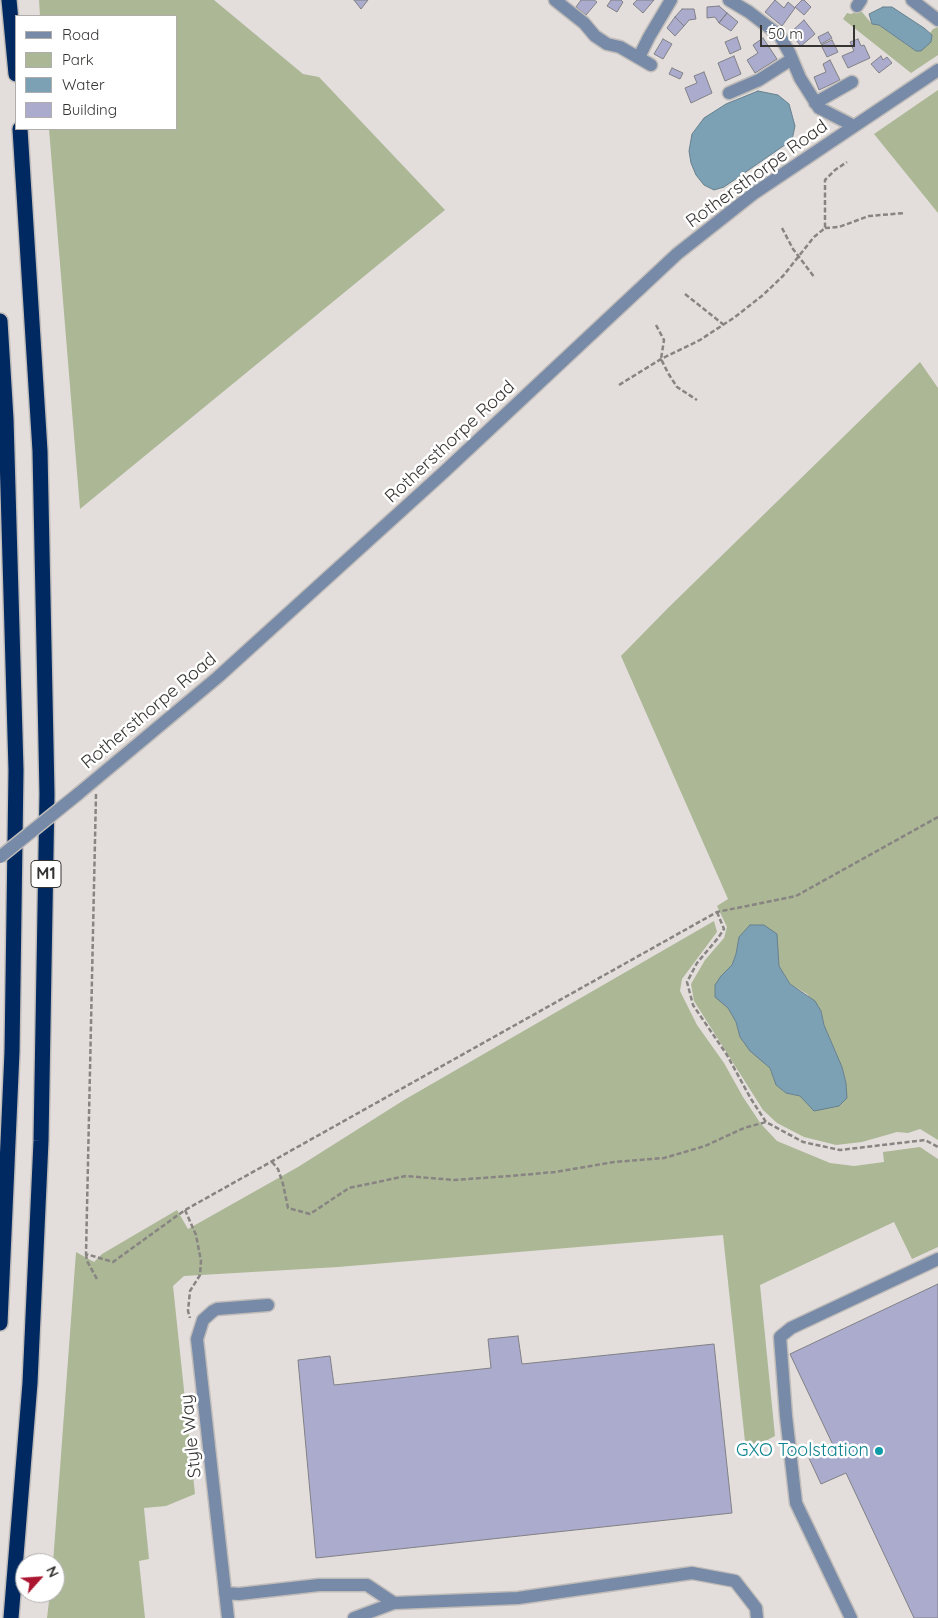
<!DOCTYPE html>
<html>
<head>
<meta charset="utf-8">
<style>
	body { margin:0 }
	#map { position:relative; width:938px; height:1618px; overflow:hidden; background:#e3dedb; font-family:Quicksand,sans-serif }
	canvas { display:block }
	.legend { position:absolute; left:15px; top:15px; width:162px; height:115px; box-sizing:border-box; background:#fff; border:1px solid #afaead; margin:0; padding:6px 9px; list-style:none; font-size:15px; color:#363433 }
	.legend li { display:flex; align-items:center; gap:10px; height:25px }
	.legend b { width:25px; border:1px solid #afaead }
	.north { position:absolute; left:15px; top:1553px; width:50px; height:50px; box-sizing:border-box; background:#fff; border:1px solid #afaead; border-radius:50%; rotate:64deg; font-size:14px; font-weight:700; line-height:20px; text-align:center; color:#363433 }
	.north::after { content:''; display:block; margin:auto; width:18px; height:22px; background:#ab1530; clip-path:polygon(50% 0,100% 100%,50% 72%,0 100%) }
	.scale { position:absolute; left:760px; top:25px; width:95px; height:22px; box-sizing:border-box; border:2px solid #363433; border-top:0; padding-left:6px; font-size:15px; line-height:18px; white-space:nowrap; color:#363433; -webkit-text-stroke:4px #fff; paint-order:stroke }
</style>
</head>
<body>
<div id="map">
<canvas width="938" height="1618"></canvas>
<ul class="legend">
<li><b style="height:6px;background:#778aa7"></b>Road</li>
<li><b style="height:14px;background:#acb796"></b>Park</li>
<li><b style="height:14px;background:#7ca0b4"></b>Water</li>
<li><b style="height:14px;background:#ababce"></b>Building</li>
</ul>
<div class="north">N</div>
<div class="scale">50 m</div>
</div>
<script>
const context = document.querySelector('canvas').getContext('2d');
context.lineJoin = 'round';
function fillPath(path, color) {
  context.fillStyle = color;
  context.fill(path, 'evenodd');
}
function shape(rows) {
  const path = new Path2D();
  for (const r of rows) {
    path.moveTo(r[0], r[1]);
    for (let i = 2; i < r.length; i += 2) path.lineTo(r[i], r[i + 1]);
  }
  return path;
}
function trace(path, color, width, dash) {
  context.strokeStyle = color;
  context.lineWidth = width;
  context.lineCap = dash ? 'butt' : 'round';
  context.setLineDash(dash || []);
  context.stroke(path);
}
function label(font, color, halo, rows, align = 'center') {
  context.font = font + ' Quicksand,sans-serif';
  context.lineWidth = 5;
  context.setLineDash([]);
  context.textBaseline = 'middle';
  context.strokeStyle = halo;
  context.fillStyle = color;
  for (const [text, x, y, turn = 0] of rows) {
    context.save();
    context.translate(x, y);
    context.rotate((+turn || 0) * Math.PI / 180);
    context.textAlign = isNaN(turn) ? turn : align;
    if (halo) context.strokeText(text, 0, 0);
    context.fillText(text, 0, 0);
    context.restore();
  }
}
const green = shape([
	[39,0,214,0,303,74,319,77,445,210,80,509,49,129,176,129,176,16,40,16],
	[858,11,862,12,872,24,879,25,916,51,932,36,930,33,933,29,938,27,938,55,911,73,843,19,847,13,851,14],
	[938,90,938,213,874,134],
	[920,362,938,388,938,1140,920,1129,908,1133,897,1132,862,1142,836,1145,804,1137,777,1123,763,1110,694,1001,691,984,705,960,724,938,727,927,717,906,728,899,621,656,667,609],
	[739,937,778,952,779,966,790,984,807,994,821,1011,824,1025,842,1067,846,1083,800,1096,786,1093,776,1085,770,1068,740,1037,736,1022,728,1008,721,976,732,965,736,954],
	[714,921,717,932,682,979,680,991,697,1025,724,1063,743,1097,761,1124,777,1141,830,1163,854,1166,884,1162,883,1152,920,1147,938,1159,938,1247,912,1259,894,1222,760,1285,775,1436,746,1451,723,1235,338,1267,184,1276,173,1286,195,1494,166,1506,144,1508,149,1559,139,1561,145,1618,47,1618,50,1593,55,1593,55,1563,53,1563,76,1252,94,1262,102,1254,177,1210,188,1229,298,1167,404,1100]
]);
const water = shape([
	[883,7,892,7,924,28,932,35,931,42,921,51,916,51,879,25,872,24,869,14,883,7],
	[758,91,778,95,789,104,795,126,792,140,724,187,714,190,704,185,696,175,691,163,689,151,692,134,704,118,726,104,758,91],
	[750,925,764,925,777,934,779,966,790,984,815,1001,821,1011,824,1025,842,1067,846,1083,847,1098,839,1106,814,1111,800,1096,786,1093,776,1085,770,1068,750,1051,740,1037,736,1022,728,1008,715,997,715,985,721,976,732,965,736,954,739,937,750,925]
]);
const building = shape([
	[354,0,368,0,361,9,354,0],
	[581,0,594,0,597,2,586,15,576,7,581,0],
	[611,0,621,0,623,2,617,12,607,6,611,0],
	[637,0,654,0,643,13,633,4,637,0],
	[775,0,784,8,788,2,795,8,782,26,765,12,775,0],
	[802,0,804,0,811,7,804,15,795,7,802,0],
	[719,6,727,13,719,23,715,17,707,18,707,7,719,6],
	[682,9,694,9,696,19,689,20,684,26,675,17,682,9],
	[727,13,738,22,731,31,719,23,727,13],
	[675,17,684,26,675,36,667,28,675,17],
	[804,20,815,34,801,46,790,33,804,20],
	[828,32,832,38,821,44,818,37,828,32],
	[737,37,741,49,730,54,725,42,737,37],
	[763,38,777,59,755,73,747,60,758,53,753,45,763,38],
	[663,39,672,44,663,59,654,54,663,39],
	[858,39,861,46,864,45,870,58,848,68,842,56,854,51,850,42,858,39],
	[832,40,838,52,827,57,821,45,832,40],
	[734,56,741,74,725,81,718,63,734,56],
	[881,56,883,60,887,57,892,63,879,73,871,64,881,56],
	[830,60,840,80,819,90,814,77,826,72,823,64,830,60],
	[672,68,683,73,680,79,669,74,672,68],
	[704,72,712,93,691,103,685,88,697,83,694,76,704,72],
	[938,1284,938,1618,914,1618,846,1473,821,1484,808,1456,833,1445,790,1354,938,1284],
	[518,1336,522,1364,714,1344,732,1513,316,1558,298,1360,330,1356,334,1385,491,1368,488,1339,518,1336]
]);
const path = shape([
	[782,228,793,249,815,278],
	[825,228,839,227,869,216,905,213],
	[685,294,724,325],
	[656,325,664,340,661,359,668,373,677,387,697,400],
	[619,385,661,359,700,340,735,317,763,295,783,276,814,237,825,228,825,180,835,170,847,162],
	[96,794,86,1254,113,1262,185,1210,717,912,796,896,938,817],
	[717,912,724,929,718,938,697,963,687,982,693,1005,727,1055,751,1099,766,1122,803,1142,840,1150,925,1140,938,1147],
	[272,1162,278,1169,283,1184,288,1208,310,1214,349,1188,406,1176,454,1180,510,1176,555,1172,614,1162,664,1158,705,1146,744,1128,766,1122],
	[185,1210,196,1235,201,1261,200,1275,190,1291,188,1311,190,1318],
	[86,1254,87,1261,97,1279]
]);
const minor = shape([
	[555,0,584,23,595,36,607,44,620,47,651,65],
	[729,0,749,12,780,36,790,54,800,78,819,108,854,126],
	[912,0,938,20],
	[857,6,861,0],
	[639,57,649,37,671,0],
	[729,93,759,80,792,59],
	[815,103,852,82],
	[78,794,218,677,444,472,677,254,753,194,938,70],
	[225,1593,239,1594,319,1585,367,1585,394,1603,518,1598,692,1573,735,1581,756,1608,757,1618],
	[228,1618,197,1339,203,1320,213,1311,217,1309,268,1305],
	[354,1618,394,1603],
	[851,1618,796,1503,786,1416,780,1337,791,1328,938,1259]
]);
const highway = shape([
	[9,0,16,74],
	[0,321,6,419,16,770,12,1052,0,1323],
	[11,1618,30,1383,41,1141,47,794,40,451,20,129]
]);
const minorBridge = shape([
	[0,857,78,794]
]);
const markers = [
	[879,1451,5,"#0f9aa8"]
];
const shields = [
	[46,874,30]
];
const shieldNames = [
	["M1",46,874]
];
const streetNames = [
	["Rothersthorpe Road",757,174,-36],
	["Rothersthorpe Road",450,442,-43],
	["Rothersthorpe Road",149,711,-40],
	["Style Way",191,1436,-96]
];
const cultureNames = [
	["GXO Toolstation",869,1451]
];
fillPath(green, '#acb796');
fillPath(water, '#7ca0b4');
trace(water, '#67808d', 1);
fillPath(building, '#ababce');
trace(building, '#808085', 1);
trace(minor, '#c0bcb9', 15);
trace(highway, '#c0bcb9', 18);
trace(path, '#878482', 2.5, [5, 2.5]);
trace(minor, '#778aa7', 12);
trace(highway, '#002961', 15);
trace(minorBridge, '#c0bcb9', 15, []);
trace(minorBridge, '#778aa7', 12);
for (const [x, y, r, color] of markers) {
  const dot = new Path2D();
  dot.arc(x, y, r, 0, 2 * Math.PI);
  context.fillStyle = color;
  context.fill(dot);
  trace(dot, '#fff', 2);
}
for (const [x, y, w] of shields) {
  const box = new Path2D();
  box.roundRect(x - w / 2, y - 13.5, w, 27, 4);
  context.fillStyle = '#fff';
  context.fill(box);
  trace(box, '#363433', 1);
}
label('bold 16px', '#363433', null, shieldNames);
label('18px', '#363433', '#fff', streetNames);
label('18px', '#0d838f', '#fff', cultureNames, 'right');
</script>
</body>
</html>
